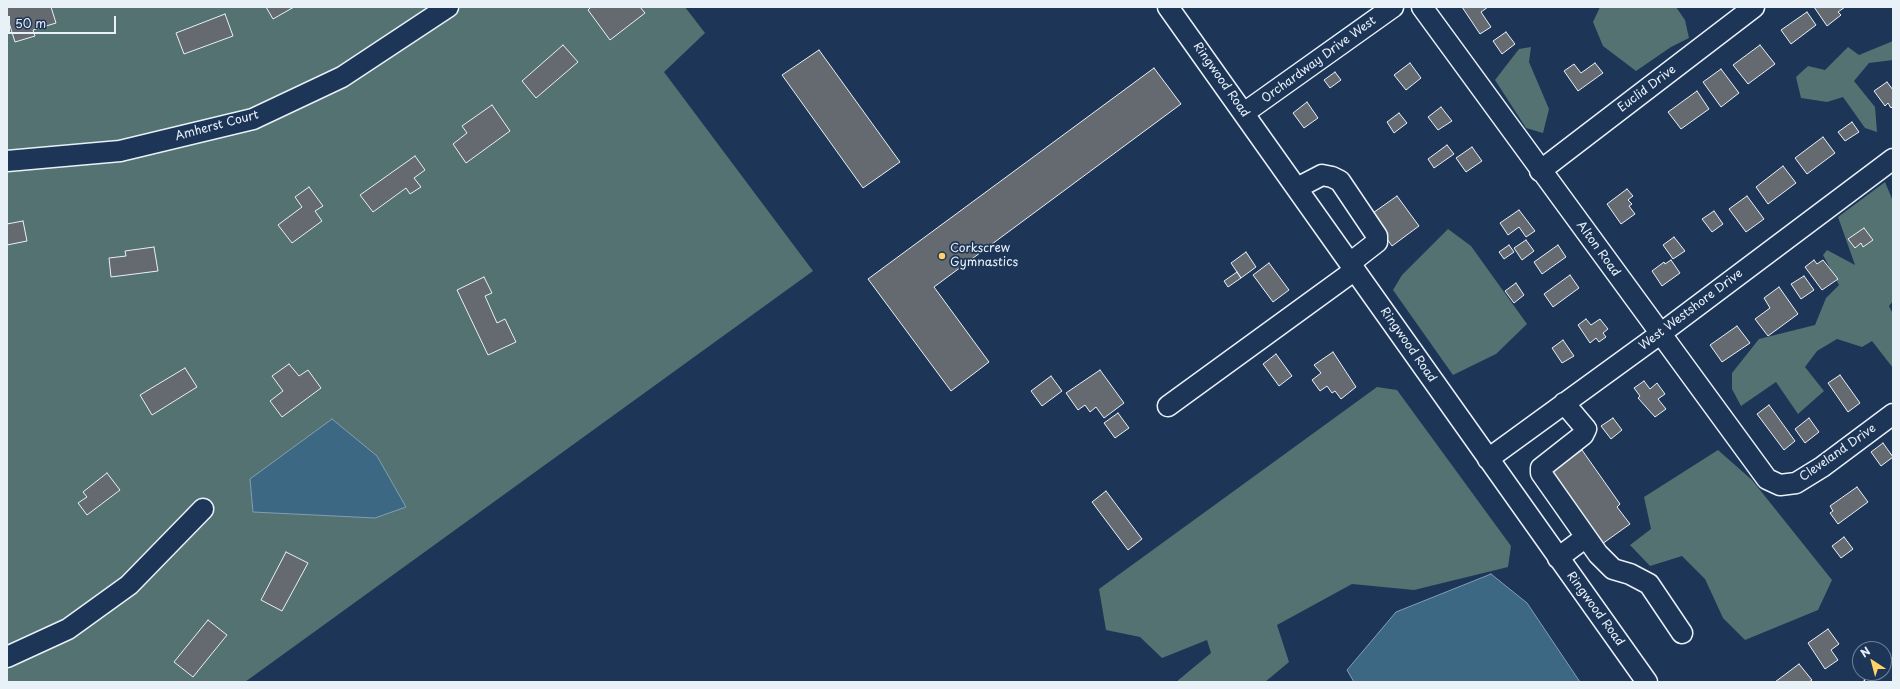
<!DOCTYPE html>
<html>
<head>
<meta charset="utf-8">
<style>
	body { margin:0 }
	#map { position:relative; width:1900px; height:689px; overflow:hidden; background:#1d3557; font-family:"Playpen Sans",sans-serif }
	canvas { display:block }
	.frame { position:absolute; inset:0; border:8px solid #e8f1f8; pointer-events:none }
	.north { position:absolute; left:1852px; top:641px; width:40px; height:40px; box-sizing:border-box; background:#1d3557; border:1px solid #6e8097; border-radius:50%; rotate:324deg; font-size:11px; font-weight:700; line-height:16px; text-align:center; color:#e8f1f8 }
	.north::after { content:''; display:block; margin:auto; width:14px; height:18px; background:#ffd166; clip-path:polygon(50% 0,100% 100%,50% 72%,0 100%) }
	.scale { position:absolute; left:8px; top:16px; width:108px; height:18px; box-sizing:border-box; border:2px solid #e8f1f8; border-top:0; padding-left:5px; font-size:12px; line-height:14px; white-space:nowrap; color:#e8f1f8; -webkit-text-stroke:3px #1d3557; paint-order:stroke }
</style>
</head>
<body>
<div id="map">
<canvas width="1900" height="689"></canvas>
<div class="frame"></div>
<div class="north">N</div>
<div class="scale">50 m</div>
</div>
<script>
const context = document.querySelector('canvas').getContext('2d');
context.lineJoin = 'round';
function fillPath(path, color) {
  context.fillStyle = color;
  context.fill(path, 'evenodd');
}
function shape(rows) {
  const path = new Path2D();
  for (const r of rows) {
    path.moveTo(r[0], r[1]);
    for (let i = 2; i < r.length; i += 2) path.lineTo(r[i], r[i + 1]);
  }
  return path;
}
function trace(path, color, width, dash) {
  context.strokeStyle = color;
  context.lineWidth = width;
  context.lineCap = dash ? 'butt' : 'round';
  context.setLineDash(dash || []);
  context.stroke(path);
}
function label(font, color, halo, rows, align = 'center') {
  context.font = font + ' "Playpen Sans",sans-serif';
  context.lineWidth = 3.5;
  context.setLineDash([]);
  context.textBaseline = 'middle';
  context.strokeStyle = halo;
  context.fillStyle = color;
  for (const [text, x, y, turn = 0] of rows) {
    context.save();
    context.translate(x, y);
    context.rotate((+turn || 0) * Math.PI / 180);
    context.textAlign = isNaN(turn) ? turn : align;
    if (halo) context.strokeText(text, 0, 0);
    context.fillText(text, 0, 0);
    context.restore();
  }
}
const green = shape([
	[7,7,685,7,705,33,664,72,813,271,245,682,7,682],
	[1600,7,1676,7,1685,20,1689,38,1671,47,1636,71,1603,46,1593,22],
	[1893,41,1893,60,1869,63,1854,81,1875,107,1877,132,1865,128,1843,97,1827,102,1801,98,1796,77,1808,66,1825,70,1848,47,1859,55],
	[1531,47,1529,62,1549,109,1543,133,1526,128,1495,80,1519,49],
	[1885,182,1893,201,1893,301,1889,306,1893,314,1893,368,1872,341,1862,347,1837,339,1817,351,1805,367,1824,391,1798,414,1776,382,1741,406,1732,389,1732,373,1759,339,1815,325,1826,298,1839,285,1823,255,1827,250,1855,265,1838,217],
	[1448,229,1471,246,1527,324,1496,354,1453,375,1393,290,1402,275],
	[1377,387,1397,390,1511,546,1508,567,1414,590,1352,584,1277,625,1289,662,1265,682,1176,682,1211,653,1207,640,1162,658,1140,637,1106,630,1099,589],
	[1718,450,1752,480,1832,580,1818,610,1745,640,1723,618,1705,579,1682,556,1650,566,1630,545,1651,529,1644,497]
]);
const water = shape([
	[332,419,377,456,406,507,375,518,253,512,250,479,332,419],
	[1491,574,1527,603,1580,682,1354,682,1347,670,1396,612,1491,574]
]);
const building = shape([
	[7,7,51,7,56,23,33,30,35,36,15,42,7,16,7,7],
	[266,7,294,7,273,19,266,7],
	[591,7,640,7,645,13,610,40,588,10,591,7],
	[1462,7,1488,7,1481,12,1491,27,1480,34,1462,7],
	[1814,7,1845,7,1838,12,1841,15,1827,26,1814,7],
	[1807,12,1816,25,1791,44,1781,30,1807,12],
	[225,14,233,36,184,54,176,33,225,14],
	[1506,32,1515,44,1502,54,1493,41,1506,32],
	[563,45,578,62,536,98,522,81,563,45],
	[1760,45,1775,64,1748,84,1733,65,1760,45],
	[819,50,900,162,863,188,782,75,819,50],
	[1410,63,1421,78,1406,90,1394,75,1410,63],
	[1595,63,1603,73,1578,91,1564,71,1574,64,1581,73,1595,63],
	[1154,68,1181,104,934,287,989,362,951,391,868,279,1154,68],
	[1721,69,1739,93,1721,107,1703,82,1721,69],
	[1335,72,1341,80,1330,88,1324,80,1335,72],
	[1887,82,1893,90,1893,106,1891,108,1888,103,1885,106,1874,91,1887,82],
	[1697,91,1709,109,1681,129,1668,112,1697,91],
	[1307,102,1318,118,1304,128,1293,113,1307,102],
	[492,105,510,131,466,163,453,144,467,133,462,126,492,105],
	[1441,107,1452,121,1438,130,1428,117,1441,107],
	[1399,113,1407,123,1394,133,1387,122,1399,113],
	[1852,122,1859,132,1845,141,1838,132,1852,122],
	[1823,137,1835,153,1807,174,1795,158,1823,137],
	[1447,145,1454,154,1434,168,1428,159,1447,145],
	[1472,147,1482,161,1466,172,1456,158,1472,147],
	[415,156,425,170,414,178,421,187,410,194,406,188,373,212,360,195,415,156],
	[1783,166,1796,183,1768,204,1756,187,1783,166],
	[309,187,323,206,315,211,322,221,292,243,278,225,302,207,295,197,309,187],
	[1627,189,1633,196,1628,200,1632,204,1629,206,1635,214,1621,224,1607,204,1627,189],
	[1397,196,1419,226,1392,246,1370,215,1397,196],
	[1747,196,1764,219,1746,232,1729,209,1747,196],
	[1519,210,1535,231,1526,237,1519,227,1508,235,1500,223,1519,210],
	[1714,211,1723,224,1712,232,1702,219,1714,211],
	[23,221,27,241,7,245,7,224,23,221],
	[1864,228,1873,240,1863,247,1861,243,1855,248,1848,239,1864,228],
	[1674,237,1685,251,1673,259,1663,245,1674,237],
	[1526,240,1534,251,1522,260,1514,248,1526,240],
	[1509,245,1514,252,1504,259,1499,252,1509,245],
	[1558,245,1566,257,1542,274,1534,262,1558,245],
	[154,247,158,271,111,277,109,258,126,256,125,251,154,247],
	[1246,252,1256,267,1241,278,1231,263,1246,252],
	[1671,260,1680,273,1662,286,1652,271,1664,262,1665,264,1671,260],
	[1814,260,1817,264,1823,260,1838,279,1822,290,1805,267,1814,260],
	[1269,263,1289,290,1273,302,1253,275,1269,263],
	[1237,272,1241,278,1228,287,1224,281,1237,272],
	[1570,275,1579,288,1553,307,1544,294,1570,275],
	[1804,276,1814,290,1801,299,1791,284,1804,276],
	[484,277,492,293,485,296,497,323,505,319,516,342,488,355,457,290,484,277],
	[1516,283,1524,295,1514,303,1505,291,1516,283],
	[1779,287,1798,314,1768,336,1755,319,1770,308,1764,298,1779,287],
	[1586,319,1591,325,1600,319,1608,329,1603,333,1606,337,1599,342,1596,338,1590,343,1578,325,1586,319],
	[1737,326,1750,343,1722,362,1710,345,1737,326],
	[1563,340,1574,356,1562,363,1552,348,1563,340],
	[1333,352,1356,387,1341,399,1335,391,1332,393,1327,386,1320,391,1312,380,1321,373,1314,365,1333,352],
	[1276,354,1292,376,1279,386,1263,364,1276,354],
	[289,364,299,376,308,370,321,388,282,417,270,401,283,391,272,376,289,364],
	[185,368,197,387,152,415,140,395,185,368],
	[1100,370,1124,403,1104,418,1096,407,1090,412,1085,405,1078,410,1066,393,1100,370],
	[1840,375,1860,403,1848,412,1828,383,1840,375],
	[1051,376,1062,391,1042,406,1031,391,1051,376],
	[1644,381,1650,389,1657,383,1665,394,1658,399,1666,409,1655,417,1638,398,1640,396,1634,388,1644,381],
	[1769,405,1795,441,1784,450,1757,414,1769,405],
	[1118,413,1129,428,1115,438,1104,423,1118,413],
	[1613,418,1622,430,1611,439,1601,426,1613,418],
	[1809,418,1819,432,1805,443,1795,429,1809,418],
	[1883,443,1893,457,1881,466,1871,452,1883,443],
	[1582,450,1620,504,1617,507,1630,524,1602,544,1551,472,1582,450],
	[107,473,120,490,87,515,78,503,87,497,83,492,107,473],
	[1857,487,1868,502,1838,524,1830,513,1833,511,1830,506,1857,487],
	[1106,491,1142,539,1128,550,1092,502,1106,491],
	[1844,537,1853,549,1841,558,1832,546,1844,537],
	[286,552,308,563,282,611,261,600,286,552],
	[208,620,227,635,193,677,174,662,208,620],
	[1828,629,1839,644,1831,650,1838,660,1825,669,1808,643,1828,629],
	[1799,664,1812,680,1809,682,1775,682,1799,664]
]);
const minor = shape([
	[1168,7,1647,682],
	[1422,7,1767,479,1780,485,1796,483,1822,467,1893,414],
	[1244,113,1393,7],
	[7,161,120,151,253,119,342,77,448,7],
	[1540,171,1754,7],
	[1297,188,1322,175,1332,177,1340,181,1377,236,1377,242,1350,263],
	[1564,403,1586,429,1583,435,1541,468,1541,473,1598,554,1613,569,1630,574,1649,584,1682,633],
	[1168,406,1355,270],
	[1488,459,1660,334,1893,159],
	[1558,558,1586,537],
	[7,657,68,629,129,585,203,509],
	[1875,682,1893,669]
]);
const markers = [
	[942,256,4,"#ffd166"]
];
const streetNames = [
	["Orchardway Drive West",1319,60,-36],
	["Ringwood Road",1221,80,55],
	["Euclid Drive",1647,89,-37],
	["Amherst Court",217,126,-15],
	["Alton Road",1598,249,54],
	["West Westshore Drive",1691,310,-37],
	["Ringwood Road",1408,345,55],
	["Cleveland Drive",1838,453,-35],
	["Ringwood Road",1595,609,54]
];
const poiNames = [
	["Corkscrew",950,249],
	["Gymnastics",950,263]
];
fillPath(green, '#537271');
fillPath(water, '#3c6883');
trace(water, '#819fb2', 1);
fillPath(building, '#656a70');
trace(building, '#e8f1f8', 1);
trace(minor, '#e8f1f8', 23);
trace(minor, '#1d3557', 20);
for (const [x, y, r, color] of markers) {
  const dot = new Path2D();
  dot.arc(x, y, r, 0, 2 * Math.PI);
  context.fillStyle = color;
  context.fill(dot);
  trace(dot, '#1d3557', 1.5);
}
label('12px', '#e8f1f8', '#1d3557', streetNames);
label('12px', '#e8f1f8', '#1d3557', poiNames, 'left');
</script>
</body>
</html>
